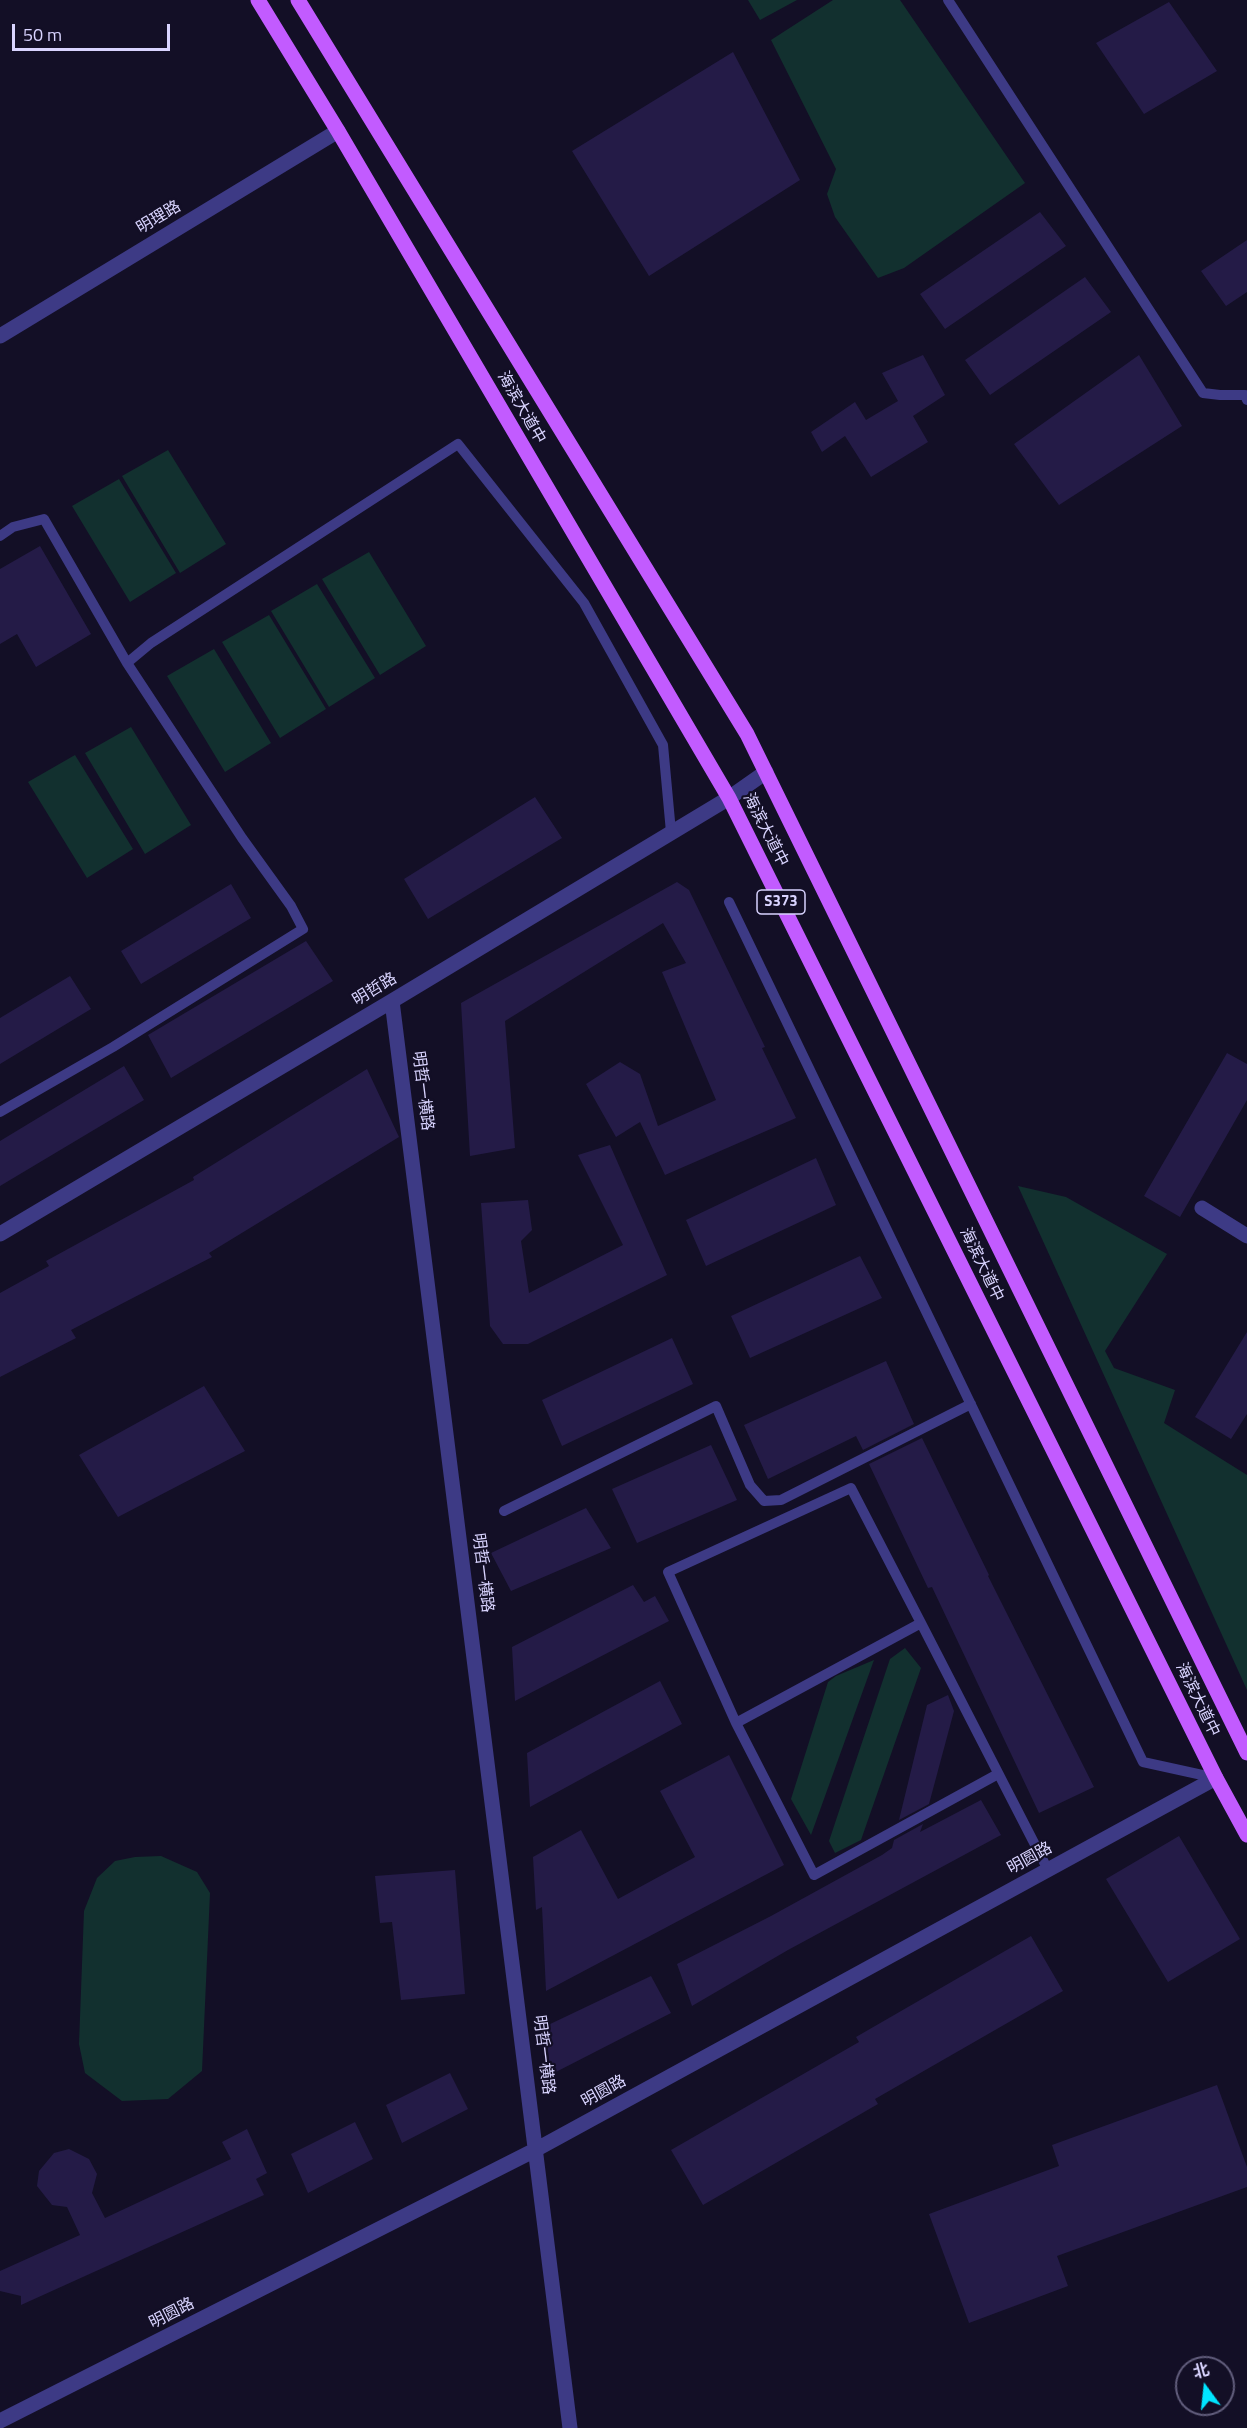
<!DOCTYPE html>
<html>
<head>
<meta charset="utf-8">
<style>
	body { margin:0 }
	#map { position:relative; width:1247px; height:2428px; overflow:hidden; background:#130f26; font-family:"Titillium Web","Noto Sans SC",sans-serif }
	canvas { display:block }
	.north { position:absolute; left:1175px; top:2356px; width:60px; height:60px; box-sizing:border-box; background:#130f26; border:2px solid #625e7d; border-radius:50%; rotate:345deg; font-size:16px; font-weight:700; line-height:24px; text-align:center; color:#d9d4ff }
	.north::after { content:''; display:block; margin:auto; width:21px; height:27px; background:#00e5ff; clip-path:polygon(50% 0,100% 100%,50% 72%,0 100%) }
	.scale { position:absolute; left:12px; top:24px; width:158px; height:27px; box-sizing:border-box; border:3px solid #d9d4ff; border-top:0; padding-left:8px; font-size:18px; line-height:21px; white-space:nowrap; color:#d9d4ff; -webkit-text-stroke:4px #130f26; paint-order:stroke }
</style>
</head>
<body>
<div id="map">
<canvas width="1247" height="2428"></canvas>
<div class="north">北</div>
<div class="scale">50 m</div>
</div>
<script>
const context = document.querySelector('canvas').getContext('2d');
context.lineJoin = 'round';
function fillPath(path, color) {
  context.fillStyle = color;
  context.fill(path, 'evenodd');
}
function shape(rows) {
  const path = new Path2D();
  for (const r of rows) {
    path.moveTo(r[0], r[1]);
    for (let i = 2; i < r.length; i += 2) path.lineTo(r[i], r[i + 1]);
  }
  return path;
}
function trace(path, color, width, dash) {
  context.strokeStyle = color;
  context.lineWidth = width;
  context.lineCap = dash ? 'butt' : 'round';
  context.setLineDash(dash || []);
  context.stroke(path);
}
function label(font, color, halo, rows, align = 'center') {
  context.font = font + ' "Titillium Web","Noto Sans SC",sans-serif';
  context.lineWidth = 4.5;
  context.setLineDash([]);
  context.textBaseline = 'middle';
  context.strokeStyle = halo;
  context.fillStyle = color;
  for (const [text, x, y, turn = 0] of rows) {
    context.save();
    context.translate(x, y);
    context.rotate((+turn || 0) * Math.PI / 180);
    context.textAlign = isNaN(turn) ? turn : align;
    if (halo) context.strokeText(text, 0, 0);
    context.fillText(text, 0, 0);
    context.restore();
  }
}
const green = shape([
	[748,0,797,0,760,20],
	[833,0,900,0,1025,183,904,268,878,278,835,217,827,194,836,169,771,40],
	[168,450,226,544,180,573,122,476],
	[119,479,176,573,130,602,72,506],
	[369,552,426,646,380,675,322,579],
	[317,584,375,678,329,707,271,611],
	[269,615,326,709,280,738,222,642],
	[214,649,271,743,225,772,167,676],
	[131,727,191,825,145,854,85,753],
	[75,755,133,849,87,878,28,782],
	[1018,1186,1066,1197,1167,1254,1105,1351,1114,1368,1175,1390,1164,1423,1247,1475,1247,1690],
	[905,1648,921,1668,861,1840,835,1853,829,1841,890,1659],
	[874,1660,811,1835,791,1799,828,1682,836,1676],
	[161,1856,197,1872,210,1893,202,2071,168,2099,122,2101,85,2073,79,2044,84,1911,97,1878,115,1861,135,1857]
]);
const building = shape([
	[1169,2,1217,71,1144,114,1096,43],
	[733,52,800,180,649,276,572,151],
	[1040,212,1066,246,945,329,920,294],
	[1247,240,1247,292,1226,306,1201,271],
	[1085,277,1111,312,990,395,965,360],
	[923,355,945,395,913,416,928,442,871,477,845,436,822,452,811,432,855,402,866,420,898,401,882,373],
	[1139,355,1182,426,1059,505,1014,444],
	[40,546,91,634,36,667,17,634,0,644,0,569],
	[535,797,562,838,428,919,404,879],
	[677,882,689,890,765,1047,762,1048,796,1118,665,1175,640,1122,616,1137,586,1084,620,1062,640,1074,658,1126,716,1100,662,972,686,963,663,923,505,1021,515,1148,470,1156,461,1003],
	[231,884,251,918,141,984,121,951],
	[306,941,333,981,171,1078,148,1035],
	[70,976,91,1009,0,1064,0,1018],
	[1227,1053,1247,1064,1247,1100,1180,1217,1144,1196],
	[124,1066,144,1100,0,1186,0,1141],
	[367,1069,399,1137,209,1253,212,1257,71,1330,76,1338,0,1377,0,1293,49,1266,46,1261,194,1180,193,1177],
	[610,1145,667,1275,528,1344,503,1344,490,1326,481,1203,528,1200,532,1230,521,1241,529,1293,623,1245,578,1155],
	[816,1158,836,1205,706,1266,686,1220],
	[860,1256,882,1298,750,1358,731,1316],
	[1247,1332,1247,1414,1231,1439,1195,1417],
	[672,1338,693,1384,562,1446,542,1400],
	[886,1361,914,1424,863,1450,856,1436,768,1479,744,1425],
	[204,1386,245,1451,118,1517,79,1455],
	[922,1438,989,1575,988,1576,1094,1787,1039,1813,932,1587,928,1588,869,1464],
	[711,1445,737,1500,637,1543,612,1489],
	[586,1508,611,1548,511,1591,491,1553],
	[633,1585,644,1602,655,1596,669,1621,515,1701,512,1647],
	[660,1681,682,1724,530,1807,527,1753],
	[948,1695,954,1711,929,1804,899,1820,927,1705],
	[729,1755,784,1865,546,1991,542,1907,536,1910,533,1857,581,1830,618,1899,695,1857,660,1791],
	[981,1800,1001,1835,788,1950,692,2006,677,1964,771,1916,882,1855,892,1848,894,1840,923,1824,920,1832],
	[1179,1836,1240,1939,1168,1982,1106,1879],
	[455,1870,465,1994,401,2000,392,1922,380,1923,375,1876],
	[1031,1936,1063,1991,875,2099,878,2104,703,2205,671,2150,859,2042,856,2037],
	[651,1976,671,2013,550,2075,546,2026],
	[450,2073,468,2109,402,2143,386,2105],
	[1217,2085,1247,2167,1247,2187,1057,2256,1068,2286,969,2323,929,2214,1059,2166,1052,2145],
	[355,2122,373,2159,308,2193,291,2154],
	[247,2129,267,2173,256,2179,264,2195,21,2305,21,2296,0,2291,0,2271,80,2235,67,2207,52,2205,37,2186,39,2171,54,2153,69,2149,89,2159,97,2174,92,2193,105,2218,231,2159,222,2142]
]);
const lane = shape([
	[948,0,1203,393,1220,395,1245,395,1247,400],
	[0,536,13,527,44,519,127,663,242,838,291,906,303,929,113,1047,0,1112],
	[127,663,151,643,458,444,584,603,663,745,671,832],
	[729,902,1143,1762,1216,1778],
	[504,1511,716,1406,750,1485,764,1501,781,1500,971,1404],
	[736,1723,668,1572,851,1488,921,1623],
	[998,1774,814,1875,736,1723,921,1623,1048,1870]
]);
const street = shape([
	[0,336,338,131],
	[392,1001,570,2428],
	[1202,1208,1247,1236],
	[0,1234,392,1001,729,798,766,772],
	[0,2421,537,2149,1216,1778]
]);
const primary = shape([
	[258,0,338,131,729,798,1216,1778,1247,1835],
	[298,0,747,734,1247,1753]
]);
const shields = [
	[781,902,48]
];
const shieldNames = [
	["S373",781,902]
];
const streetNames = [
	["明理路",159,218,-31],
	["海滨大道中",521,408,60],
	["海滨大道中",765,830,63],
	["明哲路",375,990,-31],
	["明哲一横路",422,1091,83],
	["海滨大道中",981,1265,64],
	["明哲一横路",482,1573,83],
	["海滨大道中",1197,1700,64],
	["明圆路",1030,1859,-29],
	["明哲一横路",543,2055,83],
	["明圆路",604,2092,-29],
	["明圆路",172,2314,-27]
];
fillPath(green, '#12302f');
fillPath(building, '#241b47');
trace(lane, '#3d3a85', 10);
trace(street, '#3d3a85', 15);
trace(primary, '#c25bff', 15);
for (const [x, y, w] of shields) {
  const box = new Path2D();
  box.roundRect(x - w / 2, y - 12, w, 24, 4.5);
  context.fillStyle = '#130f26';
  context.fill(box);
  trace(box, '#d9d4ff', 1.5);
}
label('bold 15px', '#d9d4ff', null, shieldNames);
label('16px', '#d9d4ff', '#130f26', streetNames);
</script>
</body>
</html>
